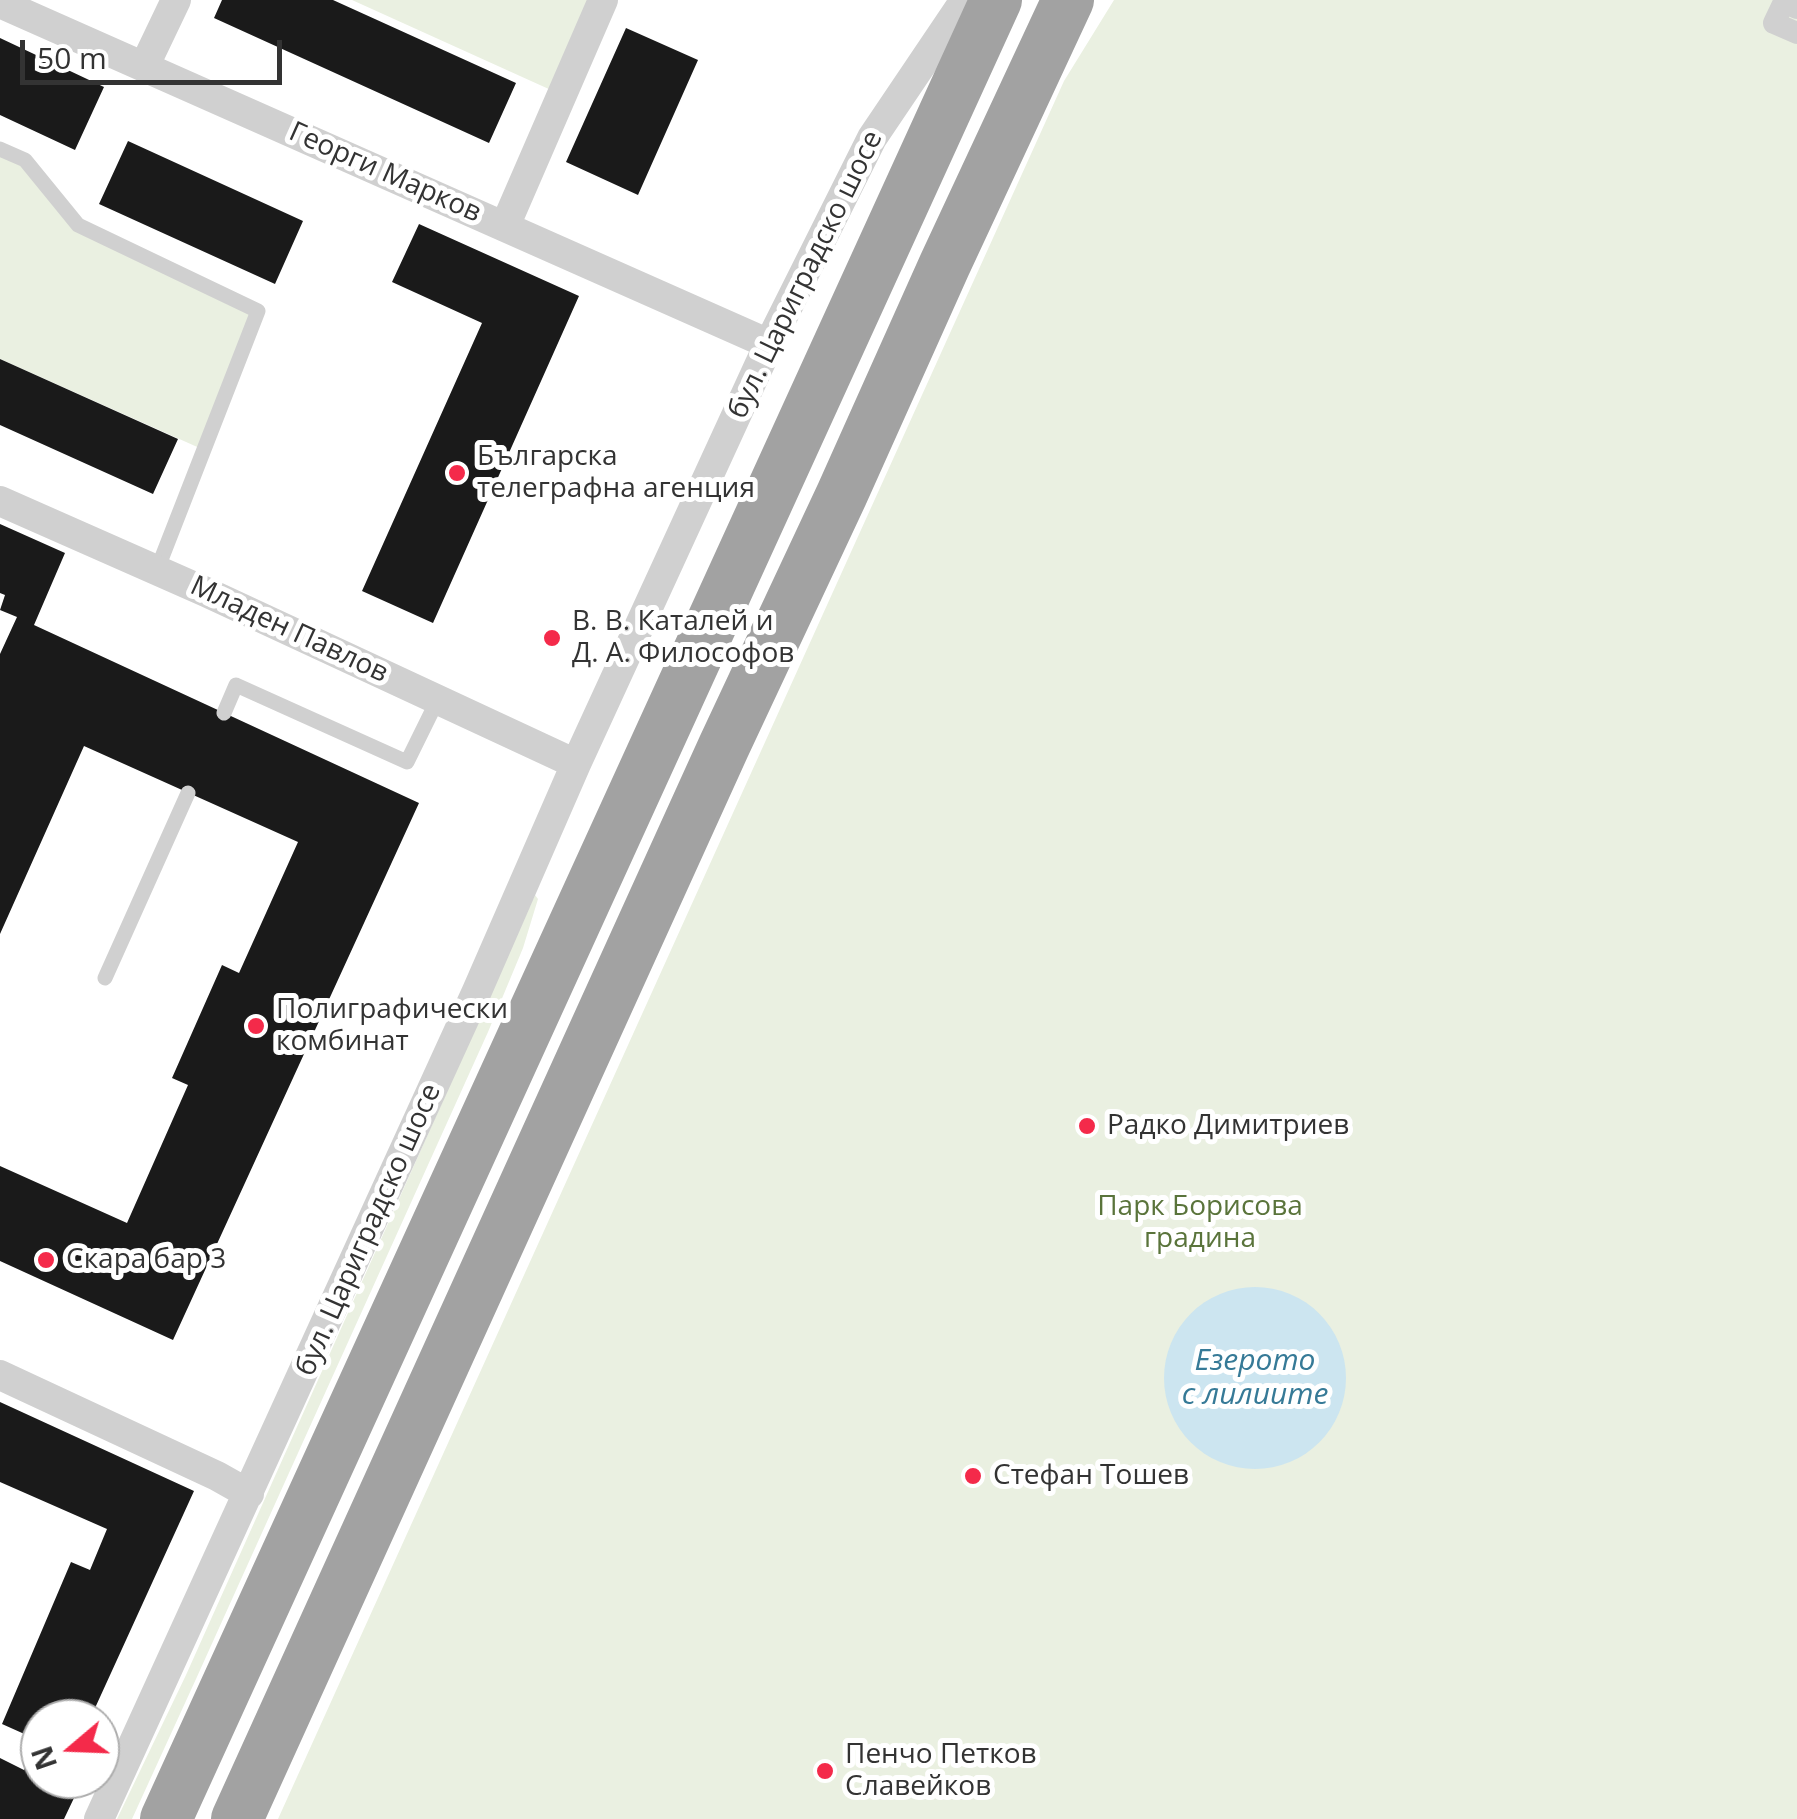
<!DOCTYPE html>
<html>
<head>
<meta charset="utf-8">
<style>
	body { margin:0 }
	#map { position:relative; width:1797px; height:1819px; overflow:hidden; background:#fff; font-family:"Open Sans",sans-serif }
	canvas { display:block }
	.north { position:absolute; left:20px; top:1699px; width:100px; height:100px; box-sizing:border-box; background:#fff; border:2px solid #adadad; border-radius:50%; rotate:251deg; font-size:28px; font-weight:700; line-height:40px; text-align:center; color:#333 }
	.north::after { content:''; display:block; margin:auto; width:35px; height:45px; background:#f42a4a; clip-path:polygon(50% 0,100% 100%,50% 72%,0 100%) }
	.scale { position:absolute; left:20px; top:40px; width:262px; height:45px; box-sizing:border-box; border:5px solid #333; border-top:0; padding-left:12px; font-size:30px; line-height:35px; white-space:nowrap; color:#333; -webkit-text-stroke:8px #fff; paint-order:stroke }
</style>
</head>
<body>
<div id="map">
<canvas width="1797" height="1819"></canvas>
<div class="north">N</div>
<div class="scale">50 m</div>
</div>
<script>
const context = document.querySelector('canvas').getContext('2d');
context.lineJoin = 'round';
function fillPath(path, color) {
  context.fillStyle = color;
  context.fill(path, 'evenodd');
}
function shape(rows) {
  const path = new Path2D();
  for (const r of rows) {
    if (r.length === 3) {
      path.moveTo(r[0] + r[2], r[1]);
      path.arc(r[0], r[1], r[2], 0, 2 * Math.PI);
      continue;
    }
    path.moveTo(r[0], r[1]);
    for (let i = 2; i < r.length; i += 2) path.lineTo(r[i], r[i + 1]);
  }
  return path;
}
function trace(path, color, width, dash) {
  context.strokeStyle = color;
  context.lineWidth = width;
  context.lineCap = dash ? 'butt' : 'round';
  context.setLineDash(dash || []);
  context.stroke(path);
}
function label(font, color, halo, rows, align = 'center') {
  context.font = font + ' "Open Sans",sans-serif';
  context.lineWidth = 10;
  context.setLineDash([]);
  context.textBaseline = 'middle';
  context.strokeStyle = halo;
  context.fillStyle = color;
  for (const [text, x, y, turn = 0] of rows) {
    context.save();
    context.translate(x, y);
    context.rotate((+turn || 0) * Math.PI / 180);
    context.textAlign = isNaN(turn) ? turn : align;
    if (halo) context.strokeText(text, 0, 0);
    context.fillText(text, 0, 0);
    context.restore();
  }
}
const green = shape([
	[352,0,603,0,562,95],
	[1114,0,1797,0,1797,1819,278,1819,1064,81],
	[0,149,25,160,78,225,258,311,204,450,0,359],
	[535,895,538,899,523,948,488,1032,196,1679,132,1819,117,1819,186,1675]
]);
const water = shape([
	[1255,1378,91]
]);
const building = shape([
	[222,0,333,0,516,83,489,143,214,18],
	[626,28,698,60,638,195,566,162],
	[0,38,104,87,75,150,0,115],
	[128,141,303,221,275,284,99,204],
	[419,224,579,296,433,623,362,591,482,323,392,282],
	[0,359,178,439,153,494,0,425],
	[0,524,65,553,34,625,419,803,173,1340,0,1261,0,1166,127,1223,188,1085,172,1078,222,965,239,973,298,842,84,746,0,934,0,654,17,617,0,610,5,595,0,593],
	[0,1402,194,1491,90,1719,40,1719,40,1741,2,1724,71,1562,90,1570,107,1529,0,1482],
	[32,1750,40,1754,40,1779,83,1779,64,1819,0,1819,0,1758,24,1770]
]);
const service = shape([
	[0,149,25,160,78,225,258,311,157,570],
	[224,713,236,685,407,762,438,699],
	[105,978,188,793]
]);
const pedestrian = shape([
	[1797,8,1784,2,1774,23,1797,33]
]);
const minor = shape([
	[0,3,769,344],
	[144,67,176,0],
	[505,226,603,0],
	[0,501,206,592,576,764],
	[0,1375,217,1476,249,1494],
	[99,1819,477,991,576,764,769,344,872,138,965,0]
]);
const trunk = shape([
	[166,1819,996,0],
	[237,1819,724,746,842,494,945,264,1068,0]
]);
const markers = [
	[457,473,10,"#f42a4a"],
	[552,638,10,"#f42a4a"],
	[256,1026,10,"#f42a4a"],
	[1087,1126,10,"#f42a4a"],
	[46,1260,10,"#f42a4a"],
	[973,1476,10,"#f42a4a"],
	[825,1771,10,"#f42a4a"]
];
const streetNames = [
	["Георги Марков",385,173,24],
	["бул. Цариградско шосе",806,275,-64],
	["Младен Павлов",289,630,25],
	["бул. Цариградско шосе",369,1230,-66]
];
const poiNames = [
	["Българска",477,457],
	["телеграфна агенция",477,489],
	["В. В. Каталей и",572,622],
	["Д. А. Философов",572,654],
	["Полиграфически",276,1010],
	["комбинат",276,1042],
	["Радко Димитриев",1107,1126],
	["Скара бар 3",66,1260],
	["Стефан Тошев",993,1476],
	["Пенчо Петков",845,1755],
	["Славейков",845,1787]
];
const parkNames = [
	["Парк Борисова",1200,1207],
	["градина",1200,1239]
];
const waterNames = [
	["Езерото",1255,1361],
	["с лилиите",1255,1395]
];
fillPath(green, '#eaf0e1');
fillPath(water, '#cce5f0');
fillPath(building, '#1a1a1a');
trace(service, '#d0d0d0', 15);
trace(pedestrian, '#d0d0d0', 22);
trace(minor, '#d0d0d0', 30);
trace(trunk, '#a2a2a2', 52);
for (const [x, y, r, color] of markers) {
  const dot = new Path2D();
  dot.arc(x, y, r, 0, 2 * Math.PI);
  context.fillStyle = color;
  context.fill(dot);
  trace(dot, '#fff', 4);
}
label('28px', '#333', '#fff', streetNames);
label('28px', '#333', '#fff', poiNames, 'left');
label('28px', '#5a743b', '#fff', parkNames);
label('italic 30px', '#367a97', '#fff', waterNames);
</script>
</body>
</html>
